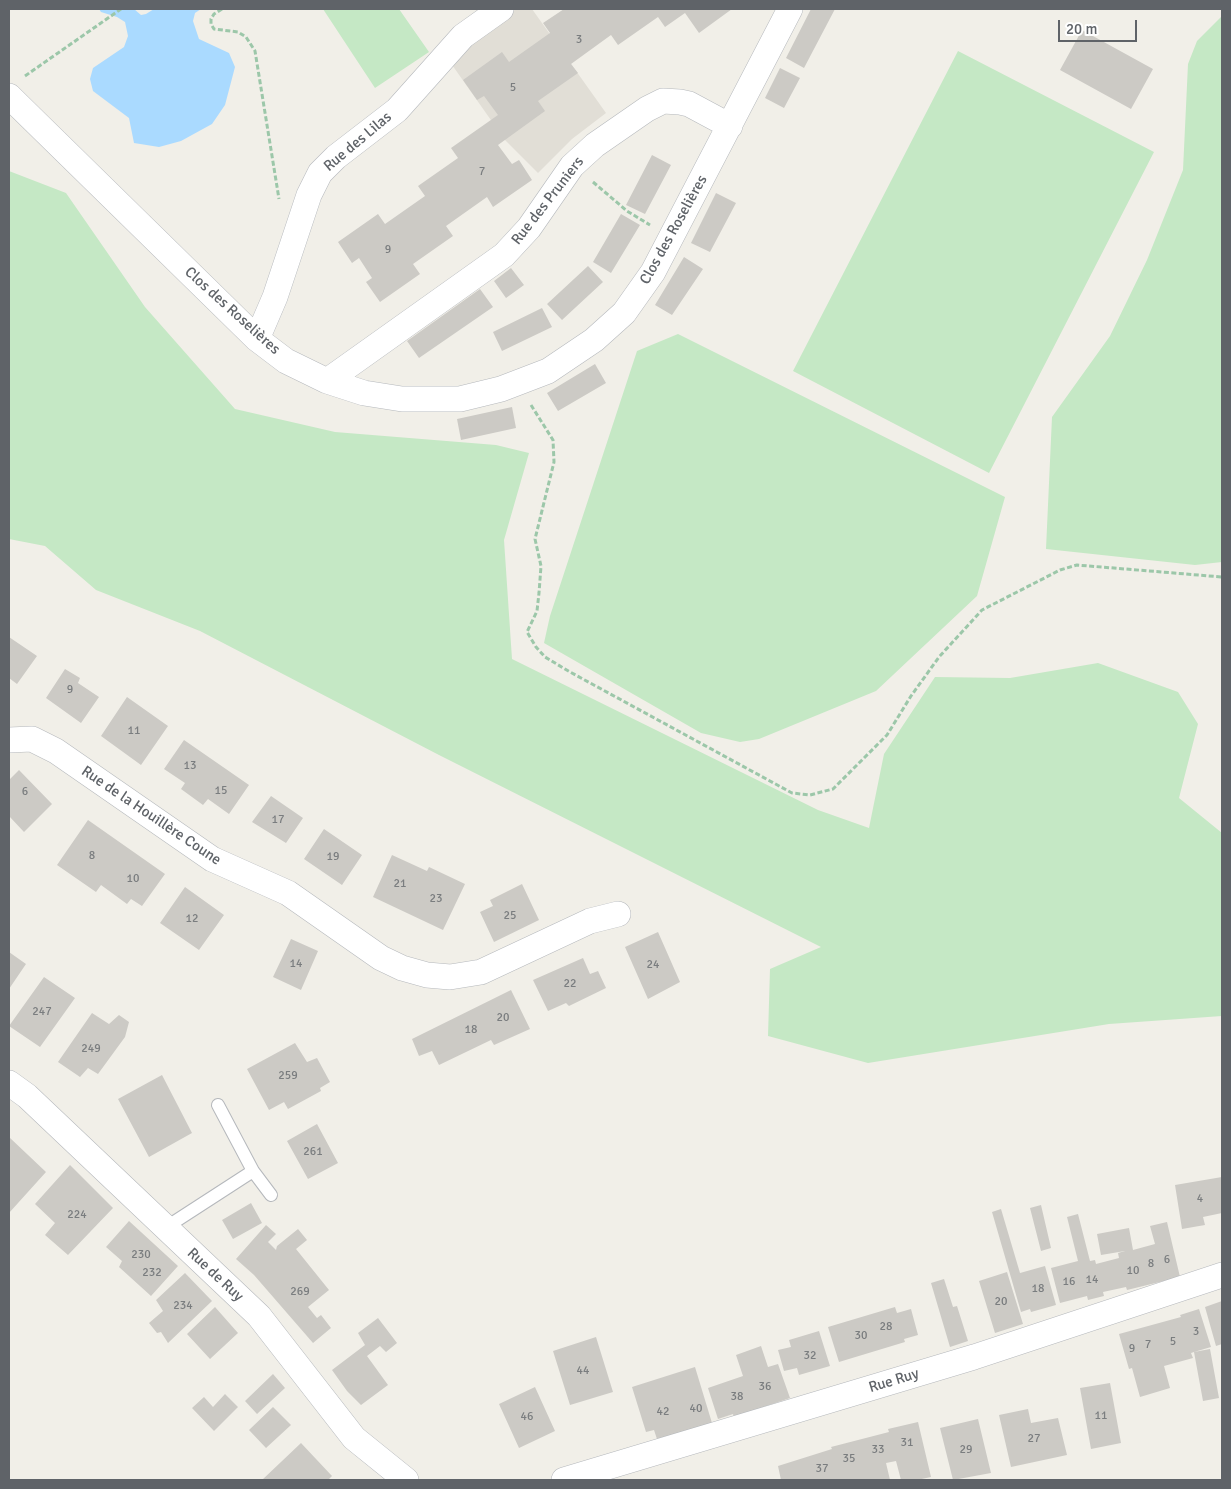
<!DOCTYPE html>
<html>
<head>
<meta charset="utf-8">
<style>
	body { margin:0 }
	#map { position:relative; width:1231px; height:1489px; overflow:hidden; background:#f1efe8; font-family:Signika,sans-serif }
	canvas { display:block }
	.frame { position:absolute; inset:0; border:10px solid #5f6368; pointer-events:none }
	.scale { position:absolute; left:1058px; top:20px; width:79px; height:22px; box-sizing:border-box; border:2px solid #5f6368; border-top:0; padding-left:6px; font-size:15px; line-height:18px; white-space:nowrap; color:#5f6368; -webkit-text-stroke:4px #fff; paint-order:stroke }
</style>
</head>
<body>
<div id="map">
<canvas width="1231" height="1489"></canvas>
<div class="frame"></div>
<div class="scale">20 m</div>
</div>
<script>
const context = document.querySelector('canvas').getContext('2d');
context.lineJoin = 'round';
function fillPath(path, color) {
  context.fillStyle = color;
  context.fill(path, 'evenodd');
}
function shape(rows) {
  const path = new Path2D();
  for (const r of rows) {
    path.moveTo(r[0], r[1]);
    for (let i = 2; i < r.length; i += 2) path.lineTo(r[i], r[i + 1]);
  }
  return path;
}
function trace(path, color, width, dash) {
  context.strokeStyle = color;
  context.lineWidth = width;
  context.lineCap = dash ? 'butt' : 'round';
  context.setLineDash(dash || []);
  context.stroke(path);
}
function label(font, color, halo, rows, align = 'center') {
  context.font = font + ' Signika,sans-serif';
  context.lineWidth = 5;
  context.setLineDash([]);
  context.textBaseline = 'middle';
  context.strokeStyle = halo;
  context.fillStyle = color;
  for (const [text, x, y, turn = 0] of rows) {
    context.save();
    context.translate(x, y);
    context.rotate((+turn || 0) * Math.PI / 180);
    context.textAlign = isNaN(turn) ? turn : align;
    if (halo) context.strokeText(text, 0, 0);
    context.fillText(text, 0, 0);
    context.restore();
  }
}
const education = shape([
	[516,9,532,9,606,113,572,139,538,173,505,140,450,62,469,43]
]);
const green = shape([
	[323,9,399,9,429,52,375,88],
	[1222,16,1222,562,1195,565,1046,549,1052,417,1110,336,1147,260,1183,170,1188,64,1197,41],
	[958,51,1154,152,989,473,793,371],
	[9,171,66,193,145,307,235,409,335,432,496,445,529,453,504,540,512,659,818,810,869,828,884,754,935,677,1010,678,1098,663,1178,692,1198,724,1179,798,1222,833,1222,1016,1109,1024,868,1063,768,1036,770,969,821,947,439,755,200,631,96,590,45,546,9,539],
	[678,334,1005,497,977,596,876,691,759,739,740,742,701,733,544,643,550,616,637,351]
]);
const water = shape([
	[99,9,134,9,141,15,146,14,154,9,201,9,195,13,193,21,199,39,229,53,235,67,225,105,212,124,181,141,159,147,134,143,129,118,93,91,90,79,93,68,124,47,128,36,125,22,117,17,101,12]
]);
const building = shape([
	[564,9,732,9,699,33,685,13,665,27,658,17,618,45,611,35,571,64,578,73,538,101,545,111,498,145,512,164,519,160,532,180,493,207,487,197,446,226,453,236,413,264,420,274,380,302,366,282,372,278,359,258,352,263,338,242,378,214,385,224,425,196,418,186,458,158,451,148,498,115,484,96,477,100,463,80,502,52,509,62,550,33,543,23],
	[811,9,835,9,804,68,786,58],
	[1082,30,1153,69,1131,109,1060,70],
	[780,68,800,78,784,108,765,98],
	[652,155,671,165,645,214,626,205],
	[716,193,736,203,710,252,691,243],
	[621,214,640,225,611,273,593,262],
	[684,257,703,269,672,315,655,305],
	[588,266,603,282,562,320,547,304],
	[511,268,524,285,506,298,494,281],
	[480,289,493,307,419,358,407,341],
	[542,308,552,327,502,351,493,332],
	[595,364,606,383,558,411,547,393],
	[512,407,516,428,461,440,457,419],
	[9,637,37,656,17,684,9,678],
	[65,669,80,678,78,683,99,697,81,723,46,698],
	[127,697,168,726,141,765,101,736],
	[184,740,249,785,229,814,208,799,203,805,181,789,185,783,164,769],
	[19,770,52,804,24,832,9,816,9,780],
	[271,796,303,818,286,843,252,822],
	[88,820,165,874,142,906,131,899,127,904,101,885,96,892,57,865],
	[324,829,362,855,342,885,304,859],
	[392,855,427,871,429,867,465,884,443,930,373,897],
	[522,884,539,920,494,942,480,912,493,906,490,900],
	[185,887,224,915,199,950,160,923],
	[658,932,680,982,648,999,625,947],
	[291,939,318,951,301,990,273,977],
	[9,952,26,964,9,989],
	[583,958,590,974,598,971,606,988,569,1006,566,1003,548,1011,533,980],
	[44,977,75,998,40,1047,9,1026],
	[511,990,530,1029,494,1045,491,1040,439,1065,432,1051,419,1056,412,1039],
	[92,1013,109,1024,119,1015,129,1022,125,1037,98,1074,88,1068,80,1077,58,1062],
	[295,1043,307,1062,317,1058,330,1082,320,1088,321,1091,288,1109,284,1102,269,1110,247,1069],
	[162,1075,192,1133,149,1157,118,1099],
	[317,1124,338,1163,308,1179,287,1141],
	[9,1137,46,1172,9,1213],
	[70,1165,113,1208,68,1255,45,1235,55,1223,35,1204],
	[1222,1177,1222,1213,1203,1217,1205,1225,1182,1229,1175,1185],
	[251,1203,262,1223,233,1239,222,1220],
	[1041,1205,1051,1248,1041,1251,1030,1208],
	[1001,1209,1020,1273,1045,1266,1056,1305,1031,1312,1030,1309,1021,1312,992,1212],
	[1078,1214,1090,1261,1095,1260,1096,1264,1119,1258,1118,1253,1125,1251,1101,1255,1097,1234,1129,1228,1133,1250,1155,1244,1150,1226,1167,1222,1180,1277,1127,1290,1126,1287,1103,1292,1104,1296,1088,1300,1087,1296,1060,1303,1051,1268,1078,1261,1067,1217],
	[129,1221,178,1266,151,1296,119,1267,122,1261,106,1247],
	[266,1225,276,1234,268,1242,276,1250,277,1246,298,1229,307,1240,296,1249,329,1290,308,1307,317,1318,321,1315,331,1328,313,1343,254,1275,236,1259],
	[1007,1272,1023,1324,995,1333,979,1281],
	[185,1273,212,1301,168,1343,161,1332,157,1333,149,1323,163,1311,156,1300],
	[944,1279,953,1307,957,1306,968,1341,950,1347,931,1283],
	[1222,1301,1222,1344,1216,1346,1205,1307],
	[215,1307,238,1333,210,1359,187,1334],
	[895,1307,897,1313,911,1309,918,1335,904,1339,905,1342,839,1362,828,1327],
	[1199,1309,1211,1347,1194,1352,1210,1349,1219,1398,1203,1401,1194,1352,1191,1353,1193,1358,1164,1366,1170,1388,1140,1397,1132,1368,1129,1369,1119,1334,1181,1317,1180,1315],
	[378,1318,397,1343,386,1352,380,1346,367,1356,388,1385,361,1405,347,1391,332,1370,365,1345,358,1333],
	[819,1331,830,1366,799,1375,797,1368,784,1371,778,1350,791,1347,789,1340],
	[596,1337,613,1392,570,1405,553,1351],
	[761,1346,768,1367,778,1364,790,1398,734,1417,733,1414,718,1419,708,1388,743,1376,736,1355],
	[695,1367,712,1423,657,1439,654,1430,646,1432,632,1387],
	[273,1374,285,1388,257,1414,245,1401],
	[1110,1383,1121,1443,1091,1449,1080,1388],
	[535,1387,555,1431,519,1448,499,1404],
	[225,1394,238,1407,214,1431,192,1408,204,1397,213,1407],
	[273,1407,291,1425,266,1448,249,1430],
	[1028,1409,1031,1423,1058,1418,1067,1455,1011,1467,999,1415],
	[978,1419,991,1473,953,1480,940,1428],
	[918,1422,931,1477,917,1480,901,1480,896,1461,886,1463,890,1480,781,1480,778,1466,832,1449,831,1447,889,1432,888,1429],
	[301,1443,332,1476,328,1480,262,1480]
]);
const path = shape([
	[222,9,214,14,211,19,211,24,214,29,238,32,246,37,255,51,279,199],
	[25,76,121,9],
	[593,182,627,211,650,225],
	[531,405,553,440,554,462,535,539,541,566,539,593,537,611,527,632,536,647,545,657,570,672,792,793,810,795,833,789,887,735,911,696,939,657,982,610,1060,570,1077,565,1222,577]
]);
const service = shape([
	[218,1105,253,1171,271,1195],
	[165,1228,253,1171]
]);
const minor = shape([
	[9,96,257,339,286,361,327,381,364,393,402,399,460,399,501,389,548,371,594,340,624,313,653,272,790,9],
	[257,339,275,297,309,195,320,173,336,157,397,110,463,36,501,9],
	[327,381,504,255,529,228,572,166,595,145,647,109,663,101,680,102,689,104,730,126],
	[9,740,32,739,56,751,212,859,288,893,381,958,402,968,427,975,450,977,481,972,590,921,618,914],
	[9,1083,27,1096,259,1316,354,1438,406,1480],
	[564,1480,974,1357,1222,1275]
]);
const numberNames = [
	["3",579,40],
	["5",513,88],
	["7",482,172],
	["9",388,250],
	["9",70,690],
	["11",134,731],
	["13",190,766],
	["15",221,791],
	["6",25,792],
	["17",278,820],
	["8",92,856],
	["19",333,857],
	["10",133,879],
	["21",400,884],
	["23",436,899],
	["25",510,916],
	["12",192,919],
	["14",296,964],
	["24",653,965],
	["22",570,984],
	["247",42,1012],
	["20",503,1018],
	["18",471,1030],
	["249",91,1049],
	["259",288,1076],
	["261",313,1152],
	["4",1200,1199],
	["224",77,1215],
	["230",141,1255],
	["6",1167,1260],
	["8",1151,1264],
	["10",1133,1271],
	["232",152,1273],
	["14",1092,1280],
	["16",1069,1282],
	["18",1038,1289],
	["269",300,1292],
	["20",1001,1302],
	["234",183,1306],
	["28",886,1327],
	["3",1196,1332],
	["30",861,1336],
	["5",1173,1342],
	["7",1148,1345],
	["9",1132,1349],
	["32",810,1356],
	["44",583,1371],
	["36",765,1387],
	["38",737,1397],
	["40",696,1409],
	["42",663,1412],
	["11",1101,1416],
	["46",527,1417],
	["27",1034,1439],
	["31",907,1443],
	["33",878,1450],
	["29",966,1450],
	["35",849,1459],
	["37",822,1469]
];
const streetNames = [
	["Rue des Lilas",358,142,-40],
	["Rue des Pruniers",548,201,-52],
	["Clos des Roselières",674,230,-61],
	["Clos des Roselières",232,311,42],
	["Rue de la Houillère Coune",151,816,34],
	["Rue de Ruy",215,1275,43],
	["Rue Ruy",894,1381,-17]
];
fillPath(education, '#e1ded6');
fillPath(green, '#c5e8c5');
fillPath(water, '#aadaff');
fillPath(building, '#cccac5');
trace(service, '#b5b8bc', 14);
trace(minor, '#b5b8bc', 26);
trace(path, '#9cc7a9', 3, [5, 2.5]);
trace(service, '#fff', 12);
trace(minor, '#fff', 25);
label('12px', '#7a7d7f', null, numberNames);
label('15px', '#5f6368', '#fff', streetNames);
</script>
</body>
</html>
